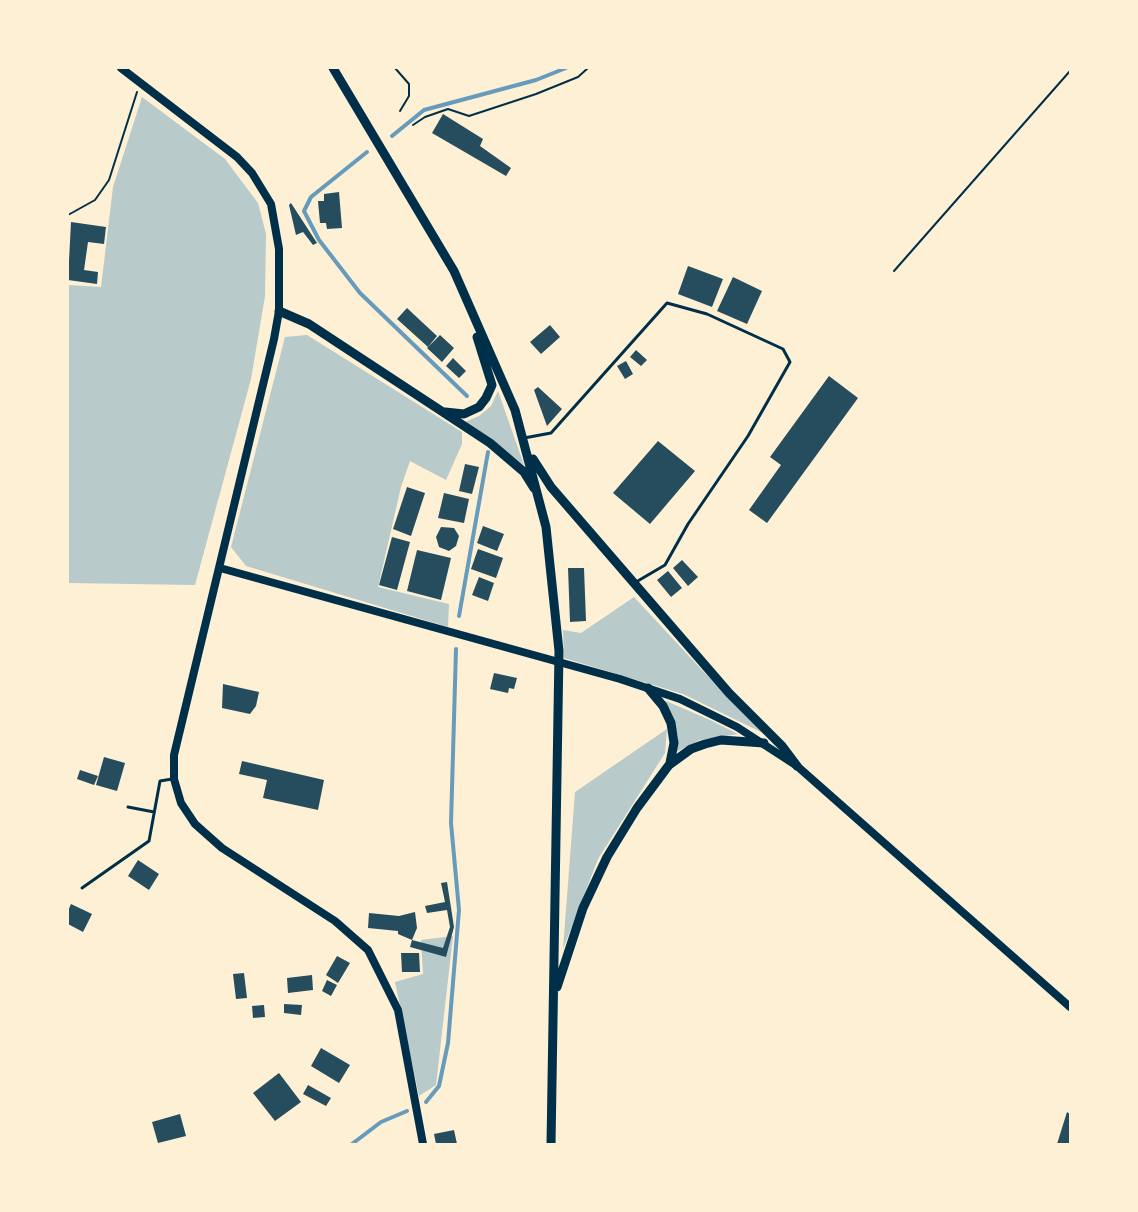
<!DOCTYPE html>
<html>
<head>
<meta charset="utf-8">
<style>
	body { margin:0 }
	#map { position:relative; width:1138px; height:1212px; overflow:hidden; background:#fdf0d5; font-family:Jost,sans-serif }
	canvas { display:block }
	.frame { position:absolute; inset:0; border:69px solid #fdf0d5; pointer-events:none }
</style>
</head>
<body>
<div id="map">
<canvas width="1138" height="1212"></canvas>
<div class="frame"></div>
</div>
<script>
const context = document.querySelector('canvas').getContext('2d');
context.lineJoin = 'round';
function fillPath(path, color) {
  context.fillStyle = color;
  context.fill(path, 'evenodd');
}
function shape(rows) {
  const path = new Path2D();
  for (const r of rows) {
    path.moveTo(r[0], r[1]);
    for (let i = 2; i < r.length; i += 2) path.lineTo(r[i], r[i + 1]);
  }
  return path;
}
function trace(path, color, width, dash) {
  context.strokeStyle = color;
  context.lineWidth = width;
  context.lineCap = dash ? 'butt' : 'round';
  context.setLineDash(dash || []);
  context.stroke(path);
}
const green = shape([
	[142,97,225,159,258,203,266,234,265,296,251,379,195,585,68,583,68,285,101,287,113,187],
	[307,335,462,432,462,444,446,480,410,461,401,487,378,587,449,604,448,627,246,566,231,547,285,337],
	[498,391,524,465,465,422,479,416,491,406],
	[634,597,701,669,763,733,683,694,564,658,563,630,581,633],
	[666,701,710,720,738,734,700,740,676,752,678,736,673,718,664,702],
	[667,729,665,753,598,859,563,949,575,792],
	[453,936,436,1085,419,1096,395,982,423,974,421,940]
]);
const stream = shape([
	[392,136,424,110,536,80,566,68],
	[367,152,311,197,304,211,319,240,360,293,467,396],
	[459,616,488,452],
	[426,1102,439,1086,448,1043,459,910,451,823,456,649],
	[352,1144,381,1122,407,1111]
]);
const building = shape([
	[443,114,483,139,480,146,511,168,506,176,432,133],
	[339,192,342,228,327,229,326,223,320,223,318,201,324,201,324,194],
	[291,203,317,243,313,245,303,232,296,235,289,205],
	[71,222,106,227,104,244,88,242,84,270,98,272,97,284,68,280],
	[688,266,723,279,712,307,678,294],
	[733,277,762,291,747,324,717,311],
	[407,308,437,336,428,347,397,319],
	[550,325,560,337,541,354,530,342],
	[440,335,454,348,442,362,427,348],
	[636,350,647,360,641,366,630,357],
	[453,358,466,371,459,378,446,366],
	[626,361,633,374,625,379,617,366],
	[829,376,858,398,767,523,749,510,781,465,770,457],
	[538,387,562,409,547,426,534,390],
	[658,441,695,471,650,524,613,493],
	[465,464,479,467,472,494,459,491],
	[407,487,425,493,411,536,393,529],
	[444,493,469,499,464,523,438,518],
	[483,526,504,534,497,551,477,543],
	[441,527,454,528,459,536,456,546,449,551,439,547,436,537],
	[392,537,410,542,397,590,379,585],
	[478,549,503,558,496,578,471,569],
	[417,550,451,558,441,600,407,591],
	[682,560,698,577,688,586,673,568],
	[568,568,584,568,586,621,570,622],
	[668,571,682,588,671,597,657,580],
	[479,577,494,583,488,601,472,595],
	[494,673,517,678,514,689,509,688,508,693,490,689],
	[223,684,259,692,256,706,250,714,222,708],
	[104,757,125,763,117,791,96,785],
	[242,761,324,780,318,810,263,798,267,780,239,774],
	[80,770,98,776,94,785,77,779],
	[138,860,159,874,149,890,128,876],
	[447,882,454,927,446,957,410,947,412,940,398,934,398,931,368,928,369,913,399,916,415,912,417,928,412,940,443,948,450,927,447,910,427,913,425,906,445,902,441,883],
	[71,904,92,914,83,932,68,924,68,911],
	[401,953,419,953,420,972,402,972],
	[337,956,350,963,338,983,326,975],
	[244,973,247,998,236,999,233,974],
	[312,975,313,990,288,993,287,978],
	[327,980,337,985,331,996,322,991],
	[284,1004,302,1005,301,1015,284,1013],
	[264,1005,265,1017,253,1018,252,1006],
	[321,1048,350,1065,339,1083,311,1066],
	[279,1073,301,1102,275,1121,253,1093],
	[308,1085,331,1098,326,1106,303,1094],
	[1067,1112,1070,1114,1070,1144,1057,1144],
	[180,1114,186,1136,158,1143,152,1122],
	[454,1130,457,1144,436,1144,434,1134]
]);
const path = shape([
	[395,68,409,84,409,96,400,111],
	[413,125,425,117,448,109,469,116,536,94,578,77,588,68],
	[68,215,95,200,109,180,137,92],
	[894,271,1070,71]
]);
const service = shape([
	[524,438,551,433,667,303,707,314,783,349,790,362,748,436,688,524,665,565,636,582],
	[128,807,154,812],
	[82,888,149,841,160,781,172,779]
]);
const tertiary = shape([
	[121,68,237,157,252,173,271,204,279,249,279,311,274,339,174,755,174,779,181,803,195,824,222,848,335,921,368,950,398,1010,423,1144],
	[220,568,620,679,680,699,737,727,797,766,1070,1007]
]);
const primary = shape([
	[333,68,454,271,515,410,546,527,559,651,551,1144],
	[279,311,309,324,490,443,524,472,534,488],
	[445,412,464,414,479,407,486,398,492,385,477,337],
	[533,459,551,487,729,693,782,746,797,766],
	[648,688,663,706,671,723,674,743,670,763],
	[557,987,583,908,607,857,637,808,669,765,691,749,705,744,721,740,764,743]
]);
fillPath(green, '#b9caca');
trace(stream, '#669bbc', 4);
fillPath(building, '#264d5e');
trace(path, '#003049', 2);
trace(service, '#003049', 3);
trace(tertiary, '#003049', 8);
trace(primary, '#003049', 9);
</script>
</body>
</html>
